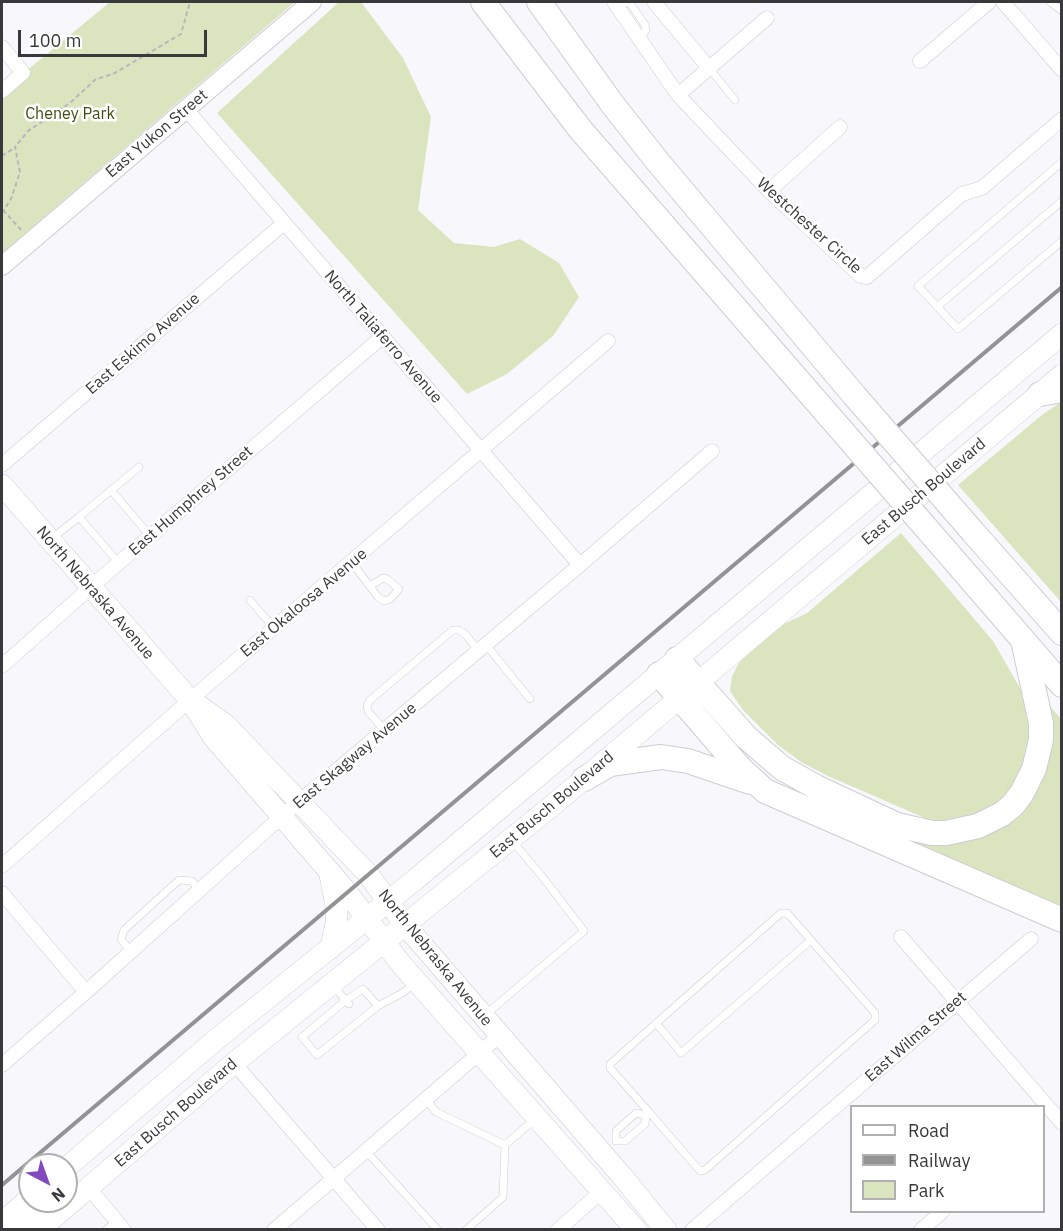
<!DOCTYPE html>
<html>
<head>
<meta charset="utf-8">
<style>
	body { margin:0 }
	#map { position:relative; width:1063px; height:1231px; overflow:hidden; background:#f7f7fc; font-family:"IBM Plex Sans",sans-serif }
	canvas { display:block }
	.frame { position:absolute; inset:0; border:3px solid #39393b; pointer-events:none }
	.legend { position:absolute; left:850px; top:1105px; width:195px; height:108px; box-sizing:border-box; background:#fff; border:2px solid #b0b0b1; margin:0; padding:8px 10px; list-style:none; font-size:18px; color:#39393b }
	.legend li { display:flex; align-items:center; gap:12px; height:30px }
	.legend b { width:30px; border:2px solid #b0b0b1 }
	.north { position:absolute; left:18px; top:1153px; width:60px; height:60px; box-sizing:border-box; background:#fff; border:2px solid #b0b0b1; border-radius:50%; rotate:139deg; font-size:16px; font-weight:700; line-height:24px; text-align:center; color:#39393b }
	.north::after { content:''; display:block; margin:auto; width:21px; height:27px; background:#834ac0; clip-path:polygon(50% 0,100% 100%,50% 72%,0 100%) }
	.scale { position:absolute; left:18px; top:30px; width:189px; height:27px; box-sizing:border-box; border:3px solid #39393b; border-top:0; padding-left:8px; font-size:18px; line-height:21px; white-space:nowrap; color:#39393b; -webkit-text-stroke:4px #fff; paint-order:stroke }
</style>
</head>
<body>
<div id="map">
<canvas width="1063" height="1231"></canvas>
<div class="frame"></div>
<ul class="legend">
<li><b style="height:8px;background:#fff"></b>Road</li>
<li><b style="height:8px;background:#939396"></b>Railway</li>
<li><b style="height:16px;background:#dae5bf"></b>Park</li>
</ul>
<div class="north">N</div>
<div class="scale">100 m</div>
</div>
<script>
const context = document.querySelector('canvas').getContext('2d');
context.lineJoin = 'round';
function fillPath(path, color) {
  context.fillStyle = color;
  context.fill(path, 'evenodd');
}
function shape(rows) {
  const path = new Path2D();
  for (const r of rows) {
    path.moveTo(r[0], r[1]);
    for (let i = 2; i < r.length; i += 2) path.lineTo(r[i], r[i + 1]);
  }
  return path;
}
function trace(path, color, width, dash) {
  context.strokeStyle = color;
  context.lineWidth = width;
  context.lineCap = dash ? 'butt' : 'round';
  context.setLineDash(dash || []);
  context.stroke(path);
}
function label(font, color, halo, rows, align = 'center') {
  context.font = font + ' "IBM Plex Sans",sans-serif';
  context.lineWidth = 5;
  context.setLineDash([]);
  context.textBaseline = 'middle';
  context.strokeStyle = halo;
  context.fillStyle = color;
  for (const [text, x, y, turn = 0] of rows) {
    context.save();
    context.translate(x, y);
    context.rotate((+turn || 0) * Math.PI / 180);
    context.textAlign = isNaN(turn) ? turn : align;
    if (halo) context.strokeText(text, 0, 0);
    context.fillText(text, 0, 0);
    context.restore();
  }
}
const green = shape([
	[110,2,295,2,2,253,2,91],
	[339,2,361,2,403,58,431,117,418,210,454,243,494,247,520,239,559,263,579,297,553,336,507,374,467,394,217,113],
	[1061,402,1061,602,958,485,1042,415],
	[901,533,993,641,1020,688,1028,711,1031,732,1024,767,1009,796,980,816,948,822,927,819,828,776,801,762,778,745,743,710,730,691,732,676,739,663,753,649,782,625,807,613],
	[1045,700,1061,719,1061,915,911,849,914,842,929,844,1013,810]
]);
const path = shape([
	[2,156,14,148],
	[3,210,22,231],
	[2,213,11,199,20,172,15,147,28,131,70,103,96,79,113,74,181,34,190,2]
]);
const lane = shape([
	[1050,2,1062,11],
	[616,4,623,2,629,3,632,6,645,25,646,30,640,40],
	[709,68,735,100],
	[1062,162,918,286,958,329,1062,241],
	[937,307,1062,201],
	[111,490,150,536],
	[79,517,139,467],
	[51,539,79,517,119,563],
	[352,562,359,572,378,597,384,601,390,599,399,589,387,579,383,578,370,586],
	[250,600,274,628],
	[486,645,530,699],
	[384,730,368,711,367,705,370,700,453,630,459,630,465,634,479,651],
	[131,952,121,939,124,930,179,880,192,881,199,891],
	[333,986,349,1004],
	[378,1006,317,1055,302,1037,346,1000,363,989,378,1006,404,992,414,983],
	[485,1015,584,931,541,875,513,842],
	[656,1023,681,1053,811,940],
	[426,1099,436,1112,505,1145,535,1119],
	[636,1113,646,1115,645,1124,625,1141,616,1141,616,1131,636,1113],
	[646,1115,649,1112,700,1171,705,1170,875,1020,875,1013,787,913,781,913,610,1064,610,1068,649,1112],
	[365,1150,438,1230],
	[106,1230,117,1220],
	[466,1230,503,1197,505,1145]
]);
const street = shape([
	[614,2,678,95,769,191,861,276,867,277,962,194,982,188,1062,119],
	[654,2,709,68],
	[1003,2,1062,70],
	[2,47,23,73,2,91],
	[920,61,989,2],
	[678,95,767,18],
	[186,109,580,565],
	[769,191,840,127],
	[2,465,284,223],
	[2,666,99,580,382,337],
	[2,866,190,700,608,341],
	[2,893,86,992],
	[901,937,1062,1123],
	[234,1063,378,1230],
	[2,1065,86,992,281,817,580,565,712,451],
	[89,1188,124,1230],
	[274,1230,499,1036],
	[558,1230,603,1190],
	[692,1230,1031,939],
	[921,1230,942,1212]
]);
const secondary = shape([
	[2,266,312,2]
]);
const primary = shape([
	[2,485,190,700,214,738,347,892,401,964,636,1230],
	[198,705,226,725,368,874,405,925,621,1175,666,1230],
	[330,875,337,911,336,923,331,948],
	[66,1168,218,1038,416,879,1062,334],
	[2,1223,30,1198],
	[17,1230,50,1201],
	[39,1230,234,1063,553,805,1062,375]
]);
const highway = shape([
	[483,2,580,129,830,417],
	[539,2,613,105,658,162,854,395],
	[1040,394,1062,390],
	[973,532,1062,633],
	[947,552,1062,685],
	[677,659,746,737,782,768,816,787,897,825,932,833,946,833,978,826,1002,814,1013,805,1022,793,1034,769,1041,740,1041,723,1023,640],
	[659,674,740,768,765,791,1062,920],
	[584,779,610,764,661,757,688,761,750,782]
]);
const rail = shape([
	[2,1185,1062,287]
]);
const highwayBridge = shape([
	[854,395,973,532],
	[830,417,947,552]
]);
const parkNames = [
	["Cheney Park",70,114]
];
const streetNames = [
	["East Yukon Street",157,134,-40],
	["Westchester Circle",809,226,42],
	["North Taliaferro Avenue",383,337,49],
	["East Eskimo Avenue",143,344,-41],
	["East Busch Boulevard",924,492,-40],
	["East Humphrey Street",191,501,-41],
	["North Nebraska Avenue",95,593,49],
	["East Okaloosa Avenue",304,603,-40],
	["East Skagway Avenue",355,756,-40],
	["East Busch Boulevard",552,805,-40],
	["North Nebraska Avenue",435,958,51],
	["East Wilma Street",916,1037,-41],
	["East Busch Boulevard",176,1113,-41]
];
fillPath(green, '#dae5bf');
trace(lane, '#cdcdd2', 8);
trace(street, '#cdcdd2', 15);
trace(secondary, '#cdcdd2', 20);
trace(primary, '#cdcdd2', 22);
trace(highway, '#cdcdd2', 26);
trace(path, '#b7b7bb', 2, [4.5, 3]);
trace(lane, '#fff', 7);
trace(street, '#fff', 14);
trace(secondary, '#fff', 18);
trace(primary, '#fff', 21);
trace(highway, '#fff', 24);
trace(rail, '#939396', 4);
trace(highwayBridge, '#cdcdd2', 26, []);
trace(highwayBridge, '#fff', 24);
label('16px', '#414d13', '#fff', parkNames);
label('16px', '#39393b', '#fff', streetNames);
</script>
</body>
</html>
